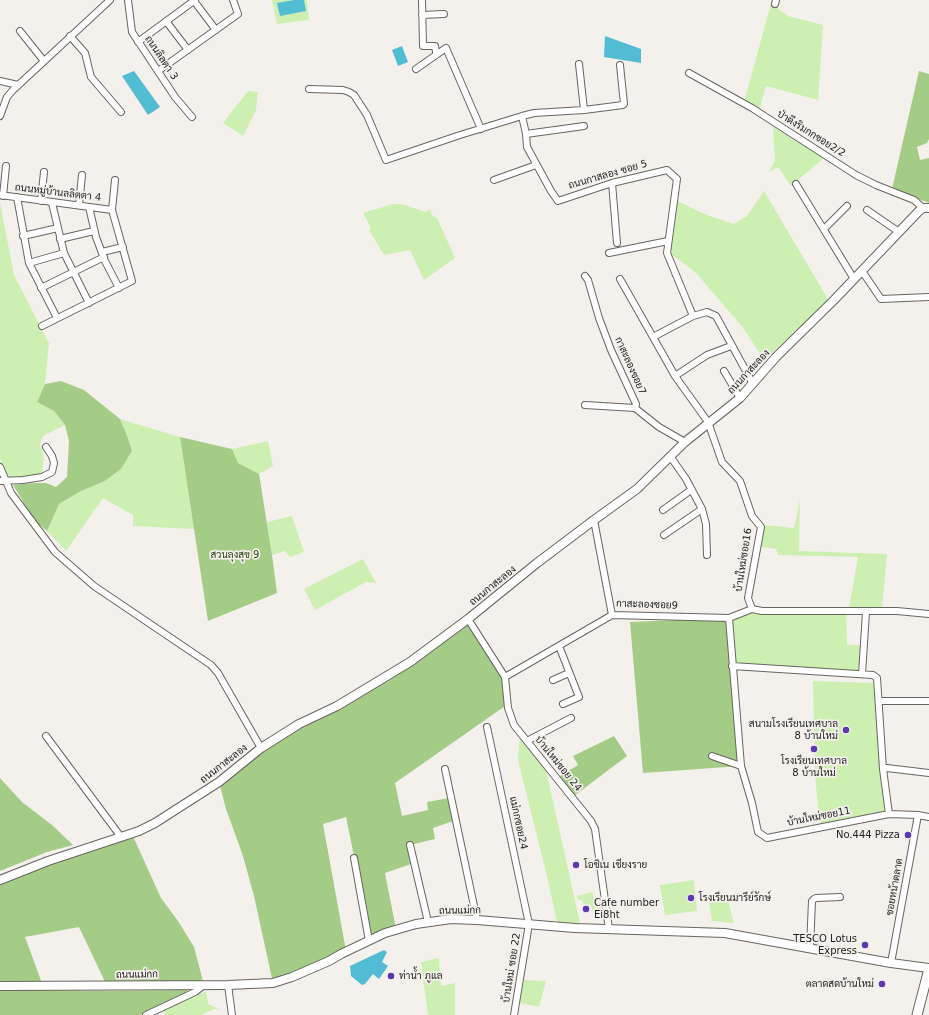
<!DOCTYPE html>
<html>
<head>
<meta charset="utf-8">
<style>
	body { margin:0 }
	canvas { display:block; background:#f4f0ec }
</style>
</head>
<body>
<canvas width="929" height="1015"></canvas>
<script>
const context = document.querySelector('canvas').getContext('2d');
context.lineJoin = 'round';
function fillPath(path, color) {
  context.fillStyle = color;
  context.fill(path, 'evenodd');
}
function shape(rows) {
  const path = new Path2D();
  for (const r of rows) {
    path.moveTo(r[0], r[1]);
    for (let i = 2; i < r.length; i += 2) path.lineTo(r[i], r[i + 1]);
  }
  return path;
}
function trace(path, color, width, dash) {
  context.strokeStyle = color;
  context.lineWidth = width;
  context.lineCap = dash ? 'butt' : 'round';
  context.setLineDash(dash || []);
  context.stroke(path);
}
function label(font, color, halo, rows, align = 'center') {
  context.font = font + ' "DejaVu Sans",Sarabun,sans-serif';
  context.lineWidth = 3.5;
  context.setLineDash([]);
  context.textBaseline = 'middle';
  context.strokeStyle = halo;
  context.fillStyle = color;
  for (const [text, x, y, turn = 0] of rows) {
    context.save();
    context.translate(x, y);
    context.rotate((+turn || 0) * Math.PI / 180);
    context.textAlign = isNaN(turn) ? turn : align;
    if (halo) context.strokeText(text, 0, 0);
    context.fillText(text, 0, 0);
    context.restore();
  }
}
const green = shape([
	[272,0,307,0,309,20,277,24],
	[771,4,788,16,823,25,818,100,766,86,759,111,744,102],
	[248,91,258,92,256,110,243,136,223,123],
	[773,127,824,158,791,186,778,167,769,172,775,160],
	[764,191,829,301,764,360,744,329,697,274,686,265,669,253,677,201,707,215,734,224,747,216],
	[0,203,14,275,49,343,45,384,37,402,54,411,65,425,43,436,40,444,44,459,42,473,28,477,8,477,0,459],
	[393,204,405,205,425,212,430,209,432,215,437,218,455,258,424,280,410,250,384,255,369,230,371,228,363,213],
	[120,419,180,437,194,529,133,526,133,515,103,498,66,551,47,531,59,504,79,492,105,481,121,469,132,451,128,438],
	[268,441,273,466,259,474,238,463,232,449],
	[800,500,799,551,887,554,882,608,849,608,858,557,778,555,776,549,761,547,765,525,794,528],
	[292,516,304,552,290,557,285,551,272,555,267,522],
	[363,559,376,583,366,582,315,610,304,589],
	[752,609,846,611,847,645,864,645,862,674,732,666,729,618],
	[813,681,875,683,885,811,820,824,815,776],
	[520,733,545,765,581,928,558,926,546,872,518,760],
	[694,880,697,911,665,915,660,885],
	[593,892,596,911,593,912,591,905,584,905,582,900,578,900,576,896],
	[727,897,734,923,712,921,709,901],
	[439,958,441,986,455,983,455,1015,428,1015,421,962],
	[523,980,546,981,539,1007,520,1003],
	[206,991,208,1004,219,1009,214,1009,201,1015,165,1015,163,1010]
]);
const forest = shape([
	[919,71,929,74,929,139,927,143,917,147,920,160,929,158,929,203,892,189],
	[61,381,84,390,120,419,128,438,132,451,121,469,105,481,79,492,59,504,47,531,35,521,13,485,34,483,46,483,56,487,67,477,69,441,65,425,54,411,37,402,45,384],
	[180,437,232,449,238,463,259,474,272,555,277,593,208,621],
	[729,618,741,766,643,773,630,622],
	[468,619,505,677,508,704,395,783,402,816,428,810,427,802,449,798,456,820,433,828,435,839,410,845,414,863,385,873,396,929,371,939,346,817,323,824,346,951,273,983,254,896,243,856,226,809,219,782,261,748,332,708],
	[614,736,627,756,574,796,560,776,578,765,573,756],
	[0,778,22,802,52,825,73,845,47,852,0,871],
	[132,834,161,898,178,921,194,947,204,985,107,986,79,927,25,937,43,986,0,986,0,880],
	[0,989,98,991,187,990,188,994,141,1015,0,1015]
]);
const water = shape([
	[294,0,304,0,306,11,280,16,277,3],
	[605,36,641,49,641,63,604,57],
	[402,46,408,62,398,66,392,50],
	[134,71,160,107,148,115,122,76],
	[384,950,387,952,382,962,388,966,379,979,373,974,365,984,362,985,351,976,350,966]
]);
const minor = shape([
	[128,0,132,32,175,97,192,117],
	[422,0,423,46,435,46,436,52],
	[194,1,216,30],
	[775,4,776,0],
	[422,15,444,14],
	[166,21,188,50],
	[20,31,44,61],
	[70,36,85,53,91,77,121,112],
	[138,42,195,0],
	[579,64,584,110],
	[416,69,446,48,481,129],
	[158,71,238,14,233,0],
	[689,73,752,108,856,175,876,185,914,200,923,208],
	[0,81,18,85],
	[309,89,343,90,349,92,354,95,367,115,386,160,460,135,522,116,526,134,527,147,551,191,558,201,612,183,667,170,677,179,667,253,693,316,653,337,675,376,708,422,722,462,740,481,752,516,761,527,748,598,752,609,762,611,897,611,929,614],
	[0,116,7,97,13,90,110,0],
	[522,116,534,113,584,110,623,105,624,104,620,65],
	[526,134,584,126],
	[494,180,536,165],
	[612,183,617,243],
	[796,184,854,279],
	[0,195,112,210],
	[3,196,6,166],
	[17,197,29,263,57,318],
	[41,201,44,172],
	[52,203,64,253,89,303],
	[79,205,82,175],
	[89,207,96,237,105,261,119,288],
	[867,210,899,232],
	[824,229,847,206],
	[23,236,58,228],
	[60,239,94,231],
	[102,252,123,247],
	[609,253,668,241],
	[29,263,64,253],
	[862,271,881,299,929,297],
	[585,276,588,280,599,318,611,350,636,404,635,408,659,427,685,442],
	[620,279,653,337],
	[41,288,104,257],
	[693,316,707,312,716,316,753,384],
	[42,326,132,281,112,210,115,180],
	[724,371,740,398],
	[675,376,707,355,731,346],
	[585,405,635,408],
	[670,456,686,479,702,509,706,524,707,555],
	[0,467,11,493,55,552,94,586,211,665,218,673,261,748],
	[0,481,23,480,42,477,52,472,54,463,52,456,46,447],
	[663,510,691,490],
	[594,520,612,615,729,618,752,609],
	[664,535,702,509],
	[729,618,741,766,752,803,758,832,767,838,889,814,918,815,929,817],
	[468,619,505,677,508,708,514,725,591,821,595,829,609,929],
	[559,646,579,697,563,704],
	[732,666,873,675,877,678,883,769],
	[862,674,866,612],
	[505,677,612,615],
	[553,680,569,673],
	[879,701,929,701],
	[487,727,529,924,514,1015],
	[46,736,121,837],
	[527,741,571,718],
	[712,756,741,766],
	[445,769,477,920],
	[889,814,883,769,887,768,929,773],
	[410,845,428,922],
	[354,858,369,941],
	[810,948,812,901,814,899,816,898,840,897],
	[891,963,918,815],
	[228,985,232,1015],
	[146,1015,195,992,204,985]
]);
const tertiary = shape([
	[0,880,48,861,139,831,155,823,219,782,261,748,299,724,337,706,410,662,468,619,537,563,594,520,637,489,685,442,740,398,776,357,834,300,919,211,923,208,929,208],
	[0,986,228,985,273,983,292,977,329,961,341,954,385,933,416,924,451,919,477,920,575,928,725,933,891,963,929,968]
]);
const secondary = shape([
	[917,1015,929,969]
]);
const markers = [
	[846,730,4,"#5d37af"],
	[814,749,4,"#5d37af"],
	[908,835,4,"#5d37af"],
	[576,865,4,"#5d37af"],
	[691,898,4,"#5d37af"],
	[586,909,4,"#5d37af"],
	[865,945,4,"#5d37af"],
	[391,976,4,"#5d37af"],
	[882,984,4,"#5d37af"]
];
const streetNames = [
	["ถนนลิลตา 3",161,58,56],
	["ป่าตึงริมกกซอย2/2",811,134,32],
	["ถนนกาสลอง ซอย 5",608,175,-16],
	["ถนนหมู่บ้านลลิตตา 4",58,193,7],
	["กาสะลองซอย7",630,366,66],
	["ถนนกาสะลอง",749,372,-47],
	["บ้านใหม่ซอย16",744,560,-81],
	["ถนนกาสะลอง",493,586,-39],
	["กาสะลองซอย9",647,605,2],
	["ถนนกาสะลอง",224,764,-38],
	["บ้านใหม่ซอย 24",558,764,51],
	["บ้านใหม่ซอย11",819,817,-11],
	["แม่กกซอย24",518,823,78],
	["ซอยหน้าตลาด",895,887,-80],
	["ถนนแม่กก",460,911,-1],
	["บ้านใหม่ ซอย 22",512,968,-81],
	["ถนนแม่กก",137,975,-1]
];
const parkNames = [
	["สวนลุงสุข 9",235,555]
];
const poiNames = [
	["สนามโรงเรียนเทศบาล",838,724],
	["8 บ้านใหม่",838,736],
	["โรงเรียนเทศบาล",814,761,"center"],
	["8 บ้านใหม่",814,773,"center"],
	["No.444 Pizza",900,835],
	["โอชิเน เชียงราย",584,865,"left"],
	["โรงเรียนมารีย์รักษ์",699,898,"left"],
	["Cafe number",594,903,"left"],
	["Ei8ht",594,915,"left"],
	["TESCO Lotus",857,939],
	["Express",857,951],
	["ท่าน้ำ ภูแล",399,976,"left"],
	["ตลาดสดบ้านใหม่",874,984]
];
fillPath(green, '#cdf0b2');
fillPath(forest, '#a5cc87');
fillPath(water, '#51bcd3');
trace(minor, '#696561', 8);
trace(tertiary, '#696561', 10);
trace(secondary, '#696561', 11);
trace(minor, '#fff', 6);
trace(tertiary, '#fff', 8);
trace(secondary, '#fff', 9);
for (const [x, y, r, color] of markers) {
  const dot = new Path2D();
  dot.arc(x, y, r, 0, 2 * Math.PI);
  context.fillStyle = color;
  context.fill(dot);
  trace(dot, '#f4f0ec', 1.5);
}
label('10px', '#201e1d', '#f4f0ec', streetNames);
label('10px', '#294111', '#f4f0ec', parkNames);
label('10px', '#201e1d', '#f4f0ec', poiNames, 'right');
</script>
</body>
</html>
